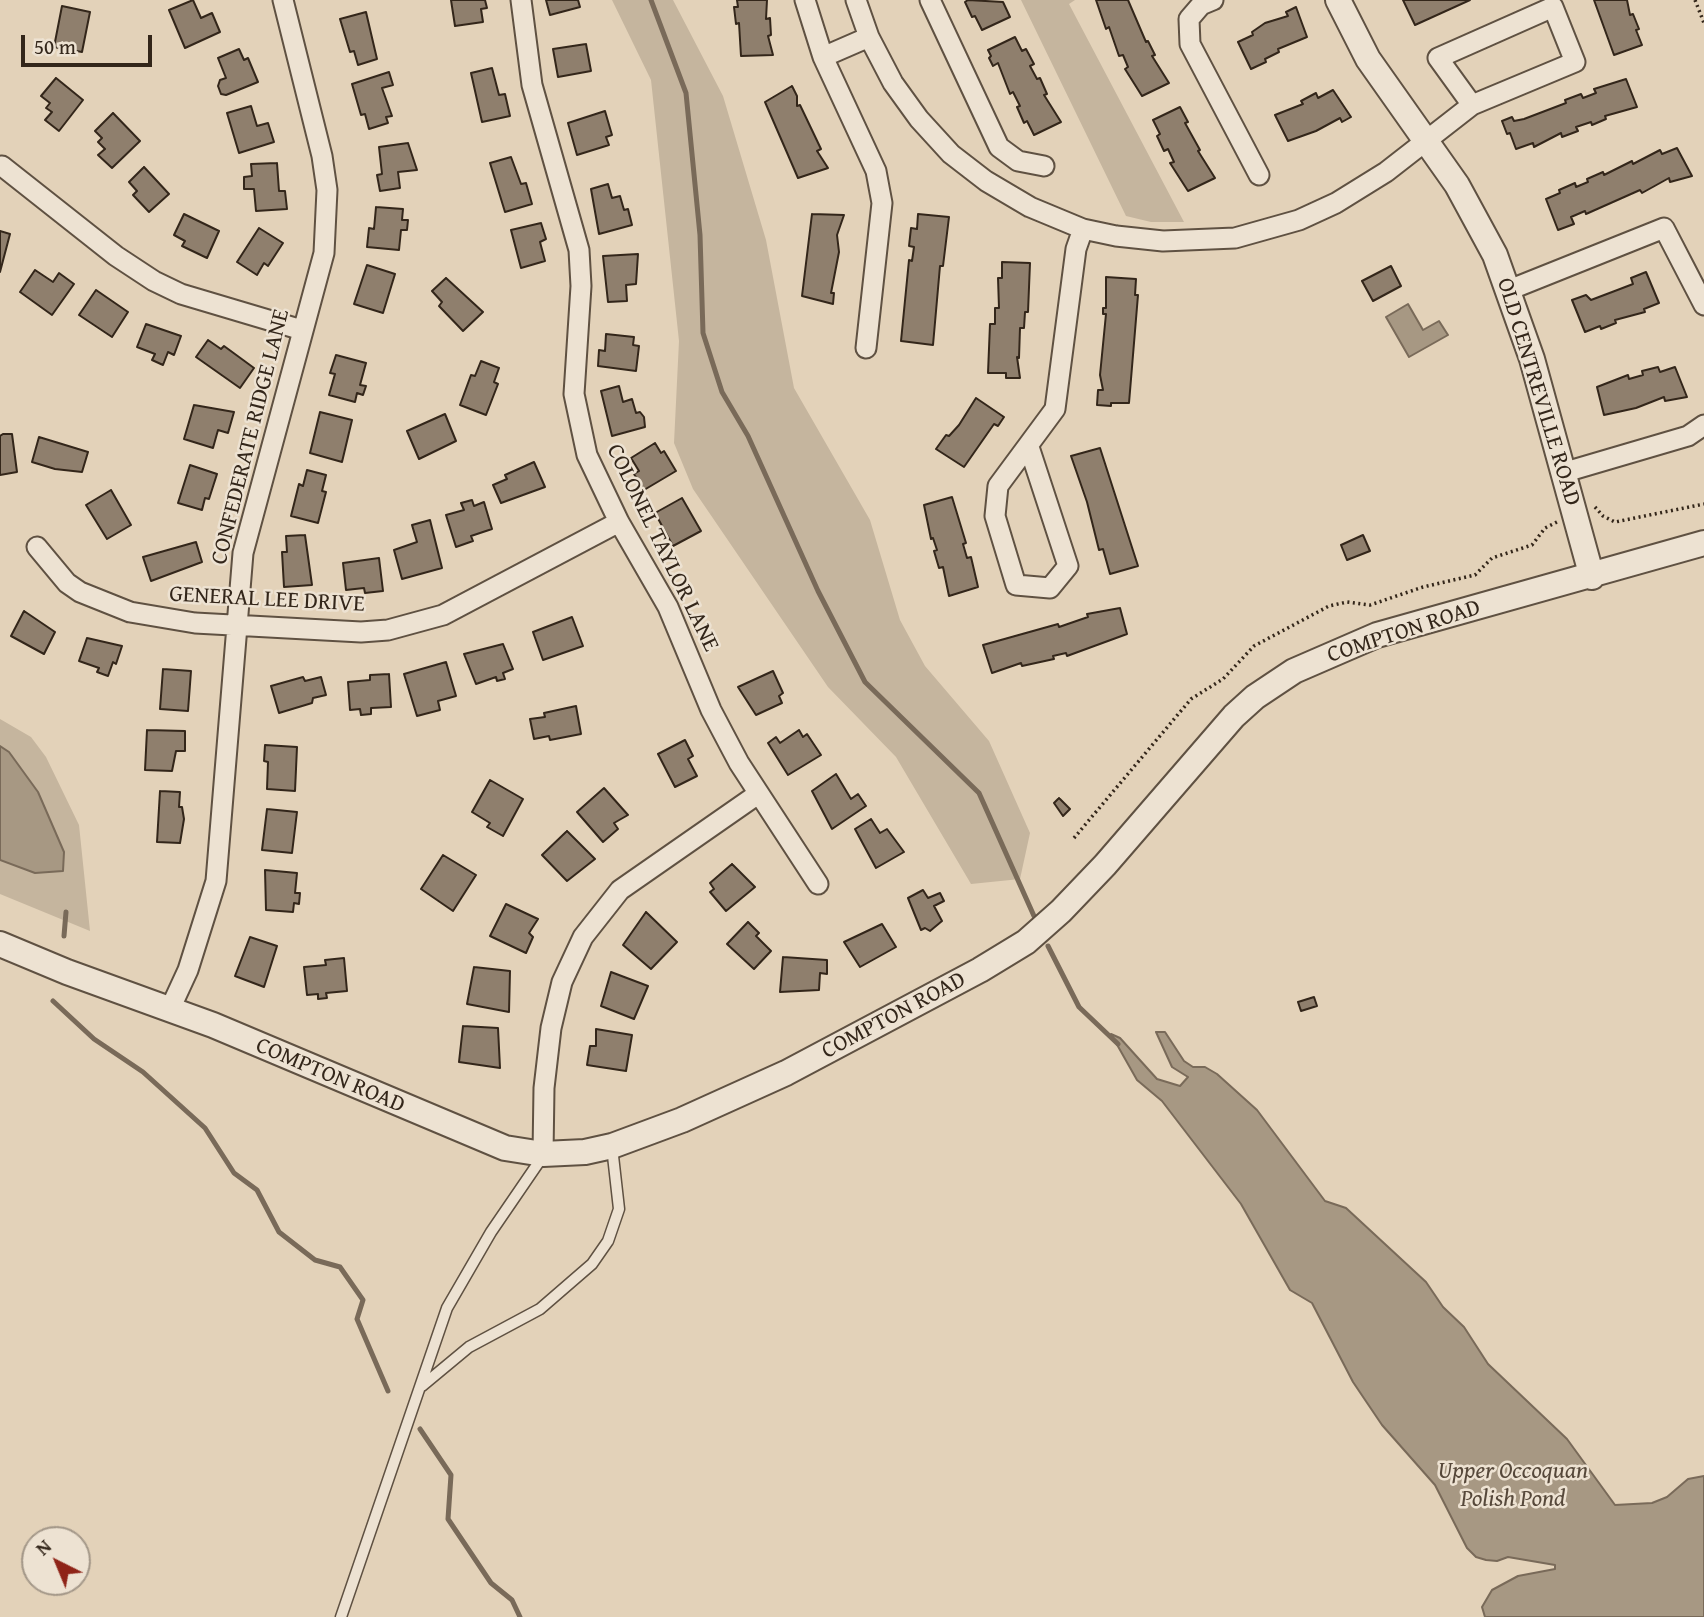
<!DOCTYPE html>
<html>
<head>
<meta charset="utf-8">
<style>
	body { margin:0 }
	#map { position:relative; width:1704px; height:1617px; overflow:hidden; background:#e3d2b9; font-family:"Gentium Book Plus",serif }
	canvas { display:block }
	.north { position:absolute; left:21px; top:1526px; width:70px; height:70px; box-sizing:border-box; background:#ede2d2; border:2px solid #a39788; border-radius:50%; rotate:317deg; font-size:19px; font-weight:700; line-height:28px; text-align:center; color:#33261a }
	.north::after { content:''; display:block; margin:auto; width:24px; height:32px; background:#8f2418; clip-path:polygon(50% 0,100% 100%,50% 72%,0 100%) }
	.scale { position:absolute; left:21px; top:35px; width:131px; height:32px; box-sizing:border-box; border:4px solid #33261a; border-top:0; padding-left:9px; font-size:21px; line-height:24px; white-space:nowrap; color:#33261a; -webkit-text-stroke:5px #ede2d2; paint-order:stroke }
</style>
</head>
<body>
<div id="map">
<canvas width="1704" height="1617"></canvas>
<div class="north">N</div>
<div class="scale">50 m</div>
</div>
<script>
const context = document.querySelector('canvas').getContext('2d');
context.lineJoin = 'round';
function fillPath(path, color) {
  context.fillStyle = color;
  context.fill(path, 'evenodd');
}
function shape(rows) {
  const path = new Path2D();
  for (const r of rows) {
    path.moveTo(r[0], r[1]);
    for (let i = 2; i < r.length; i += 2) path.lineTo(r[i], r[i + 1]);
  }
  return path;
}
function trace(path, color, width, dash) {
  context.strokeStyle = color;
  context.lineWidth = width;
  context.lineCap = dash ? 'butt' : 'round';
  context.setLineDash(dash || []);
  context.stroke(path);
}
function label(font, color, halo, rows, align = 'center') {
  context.font = font + ' "Gentium Book Plus",serif';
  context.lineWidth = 5;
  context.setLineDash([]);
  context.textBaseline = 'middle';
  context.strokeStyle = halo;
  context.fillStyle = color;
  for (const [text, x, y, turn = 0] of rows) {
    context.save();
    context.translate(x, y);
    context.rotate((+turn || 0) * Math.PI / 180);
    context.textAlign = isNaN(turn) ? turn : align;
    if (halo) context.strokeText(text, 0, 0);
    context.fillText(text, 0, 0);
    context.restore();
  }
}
const green = shape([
	[612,0,673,0,723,96,766,240,794,388,870,520,900,620,925,666,989,741,1030,833,1020,879,971,884,896,757,828,687,693,489,674,443,679,341,651,80],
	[1021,0,1075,0,1069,4,1184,222,1151,222,1126,216],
	[0,719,31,737,46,757,79,825,90,931,0,894]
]);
const water = shape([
	[1408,304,1423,330,1439,321,1448,335,1409,357,1386,317,1408,304],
	[0,746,9,752,38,792,64,852,63,871,35,873,0,860,0,746],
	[1156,1032,1165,1032,1184,1061,1193,1067,1205,1067,1217,1074,1257,1110,1325,1201,1346,1208,1426,1282,1443,1307,1464,1327,1488,1364,1567,1439,1615,1505,1652,1503,1667,1497,1688,1479,1704,1476,1704,1617,1485,1617,1482,1607,1492,1590,1518,1576,1555,1569,1555,1565,1508,1557,1497,1561,1486,1560,1476,1557,1467,1548,1435,1485,1382,1425,1353,1382,1312,1303,1290,1290,1241,1204,1162,1101,1137,1080,1111,1034,1120,1038,1157,1079,1180,1086,1188,1077,1172,1067,1156,1032]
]);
const stream = shape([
	[651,0,686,93,700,235,703,333,722,392,748,436,818,591,865,682,979,793,1034,916],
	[64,936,66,912],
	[1048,946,1079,1007,1118,1044],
	[53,1001,94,1039,143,1072,205,1128,234,1173,257,1190,279,1232,315,1260,340,1267,363,1300,357,1319,388,1391],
	[420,1429,451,1475,448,1519,491,1583,512,1600,520,1617]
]);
const building = shape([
	[193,0,201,18,212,13,220,32,185,48,169,10,193,0],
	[451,0,485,0,487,8,481,9,483,22,455,26,451,0],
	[546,0,578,0,580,7,550,15,546,0],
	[737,0,767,0,766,19,770,18,771,35,768,36,773,55,741,56,739,23,736,24,734,7,738,7,737,0],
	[968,0,1003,2,1010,17,982,30,975,16,972,17,965,2,968,0],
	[1096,0,1128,0,1146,42,1148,41,1155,55,1152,56,1169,83,1142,96,1125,69,1128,67,1123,55,1119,56,1109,27,1106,29,1096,0],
	[1403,0,1470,0,1415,25,1403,0],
	[1594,0,1627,0,1630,15,1633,14,1639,29,1636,30,1642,45,1614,55,1594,0],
	[62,6,90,12,82,52,54,47,62,6],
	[1296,7,1307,37,1278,49,1279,52,1265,59,1266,62,1251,69,1238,42,1253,35,1252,32,1265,23,1288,16,1286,12,1296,7],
	[366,12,377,59,358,65,354,51,350,52,340,19,366,12],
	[1015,37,1022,51,1026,49,1034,64,1030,66,1037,79,1040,78,1047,94,1044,95,1061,122,1034,135,1027,121,1024,123,1017,107,1020,106,1013,92,1010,94,998,63,993,66,989,58,991,56,988,50,1015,37],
	[586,44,591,71,558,77,553,49,586,44],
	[239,49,244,60,248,58,258,82,226,95,221,94,218,86,220,80,226,78,218,58,239,49],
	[492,68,499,95,505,94,510,116,482,122,471,73,492,68],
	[389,72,393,85,382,88,392,116,386,117,388,123,369,129,365,114,361,115,352,84,389,72],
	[56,78,83,100,59,131,45,120,52,112,46,108,50,103,41,96,56,78],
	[1626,79,1637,107,1605,116,1606,119,1592,125,1591,122,1576,127,1578,131,1562,137,1561,133,1534,147,1533,143,1516,149,1510,133,1507,134,1502,121,1512,117,1514,121,1524,119,1566,103,1565,100,1581,94,1583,98,1596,93,1594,89,1626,79],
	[792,86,797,96,797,106,800,105,821,149,817,151,828,168,798,178,765,102,792,86],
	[1333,90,1351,117,1342,122,1340,118,1316,131,1288,141,1275,115,1303,104,1301,101,1316,93,1318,98,1333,90],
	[251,106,257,126,268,123,274,142,239,153,227,113,251,106],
	[1180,107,1188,122,1185,123,1200,150,1198,151,1215,178,1188,191,1170,163,1174,162,1168,149,1164,151,1157,136,1160,134,1153,120,1180,107],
	[605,111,612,135,606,137,609,145,577,155,568,123,605,111],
	[113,113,140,141,112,168,98,155,105,149,98,142,102,138,95,131,113,113],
	[408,143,417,170,398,172,400,188,380,191,377,175,382,174,379,147,408,143],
	[1677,148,1692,176,1670,182,1669,178,1642,193,1640,190,1586,214,1585,211,1571,217,1574,224,1558,230,1546,199,1560,193,1559,190,1575,183,1576,187,1588,182,1587,179,1603,172,1604,175,1632,161,1633,164,1660,150,1662,154,1677,148],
	[511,157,521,184,526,183,532,204,505,212,490,163,511,157],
	[277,163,279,191,285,191,287,209,256,211,254,189,244,189,244,177,252,176,251,164,277,163],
	[144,167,169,194,149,212,133,195,137,191,129,182,144,167],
	[608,184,612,198,620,196,624,210,628,209,632,225,599,234,591,189,608,184],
	[376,207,403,209,402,220,408,220,407,230,401,230,399,250,367,247,369,228,374,229,376,207],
	[184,214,219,231,207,258,182,246,185,241,174,235,184,214],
	[812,214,844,215,837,235,839,252,831,293,834,293,833,304,802,296,812,214],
	[918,214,949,217,943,266,940,266,933,345,901,341,909,260,912,261,914,247,909,246,911,228,917,229,918,214],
	[541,223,546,239,540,242,545,261,521,268,511,230,541,223],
	[259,228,283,243,268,266,264,263,257,275,237,262,259,228],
	[0,231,10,234,0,272,0,231],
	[638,254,636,284,626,285,627,301,608,302,603,256,638,254],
	[1002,262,1030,263,1028,312,1025,312,1024,328,1020,328,1019,358,1017,357,1020,378,1006,378,1006,373,988,373,990,324,995,324,995,308,999,308,998,278,1002,278,1002,262],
	[367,265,395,274,383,313,354,304,367,265],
	[1391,266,1401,286,1373,301,1362,281,1391,266],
	[35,270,53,282,59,273,74,284,52,315,20,292,35,270],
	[1646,272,1659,303,1644,309,1645,312,1615,320,1616,323,1601,329,1600,326,1585,332,1572,300,1586,295,1591,300,1620,289,1633,284,1631,278,1646,272],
	[1106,277,1136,279,1135,295,1138,295,1129,403,1111,403,1111,406,1097,405,1098,390,1103,390,1100,375,1106,314,1103,314,1103,308,1106,308,1106,277],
	[446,278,483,312,463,331,439,306,442,302,432,291,446,278],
	[96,290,128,312,112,337,79,315,96,290],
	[146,324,181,336,174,355,168,352,163,365,152,360,155,354,137,347,146,324],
	[606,334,634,337,633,345,639,346,636,371,598,366,599,350,605,351,606,334],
	[208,340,221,349,224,346,254,368,240,388,196,357,208,340],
	[336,355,366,363,360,385,366,386,363,395,357,393,355,402,329,395,335,374,330,373,336,355],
	[481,361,499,368,494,382,498,384,486,415,460,405,471,375,475,376,481,361],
	[1658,367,1660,372,1675,367,1687,397,1665,401,1664,397,1636,408,1604,415,1597,387,1628,375,1629,379,1643,375,1642,371,1658,367],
	[619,386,623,402,632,399,636,413,640,412,644,417,645,427,612,436,601,391,619,386],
	[976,398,1004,417,998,426,994,424,964,467,936,449,946,435,949,436,959,425,976,398],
	[194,405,234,412,228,433,218,430,213,448,184,439,194,405],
	[320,412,352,420,342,462,310,453,320,412],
	[445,414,456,441,419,459,407,431,445,414],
	[3,434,12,434,17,472,0,475,0,436,3,434],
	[39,437,88,452,82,472,55,469,32,462,39,437],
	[655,443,661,453,664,451,676,471,644,490,634,474,639,471,631,458,655,443],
	[1100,448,1138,566,1110,574,1103,549,1099,550,1087,502,1071,456,1100,448],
	[534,462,545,487,501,503,493,485,507,479,505,475,534,462],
	[190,465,217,474,209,499,205,498,202,510,178,503,190,465],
	[307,470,326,475,322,491,326,492,318,523,291,516,299,484,303,486,307,470],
	[111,490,131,525,107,539,86,505,111,490],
	[952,497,966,543,963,544,967,558,971,557,978,587,949,596,943,567,939,568,934,551,937,550,933,538,931,539,924,505,952,497],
	[682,498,701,531,673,546,655,513,682,498],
	[472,500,474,506,484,502,492,529,471,536,473,541,456,547,446,515,464,510,461,503,472,500],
	[430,520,442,568,402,579,394,550,417,542,412,525,430,520],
	[305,535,312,585,284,587,282,552,287,552,286,536,305,535],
	[1363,535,1370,551,1347,560,1341,545,1363,535],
	[196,542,202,562,151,581,143,557,196,542],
	[379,558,383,591,365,593,364,588,346,590,343,563,379,558],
	[1120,608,1127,634,1067,656,1066,653,1053,656,1054,659,1022,666,1021,663,992,673,983,645,1058,624,1059,627,1088,617,1087,614,1120,608],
	[24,611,55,632,44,654,11,636,24,611],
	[572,617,583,646,543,660,533,632,572,617],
	[87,638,122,646,116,664,113,662,108,676,97,672,99,668,79,661,87,638],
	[503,644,513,669,503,673,505,679,497,681,496,677,476,684,464,654,503,644],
	[446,662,456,696,438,701,440,710,417,716,404,674,446,662],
	[163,669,191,671,188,711,160,709,163,669],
	[773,671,783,693,779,696,782,703,756,715,738,687,773,671],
	[389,674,391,707,371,708,371,714,361,715,360,709,350,710,348,682,370,680,370,675,389,674],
	[303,677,305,681,321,677,326,695,313,698,312,703,279,713,271,686,303,677],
	[576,706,581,734,550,740,549,736,534,739,530,719,545,717,544,713,576,706],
	[147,730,185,731,185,751,176,751,172,771,145,770,147,730],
	[799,730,803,737,807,734,821,755,788,775,768,743,776,737,780,743,799,730],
	[685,740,693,756,688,759,697,776,675,787,658,754,685,740],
	[265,745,297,747,295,791,267,789,268,762,264,761,265,745],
	[836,774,851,799,858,794,866,806,832,829,812,791,836,774],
	[490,780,523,799,503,836,487,827,490,823,472,812,490,780],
	[604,788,628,815,614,823,618,829,603,842,577,812,604,788],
	[160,791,180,792,179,807,182,807,184,819,180,843,157,842,160,791],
	[1059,798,1070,809,1063,816,1054,803,1059,798],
	[267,809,297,812,292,853,262,850,267,809],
	[871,819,880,833,887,829,904,852,876,868,855,829,871,819],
	[567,831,595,859,567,881,542,855,567,831],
	[443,855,476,875,453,911,421,889,443,855],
	[732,864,755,887,726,911,710,892,714,889,710,883,732,864],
	[265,870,297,873,295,893,300,893,299,904,294,903,293,912,266,910,265,870],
	[923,890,928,898,940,893,944,901,934,906,942,921,930,931,925,928,921,930,908,898,923,890],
	[506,904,538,919,529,933,533,937,526,953,490,936,506,904],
	[646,912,677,942,651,969,623,945,646,912],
	[748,922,759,933,756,936,771,951,754,969,727,944,748,922],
	[882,924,896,947,860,967,844,942,882,924],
	[250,937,277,946,264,987,235,976,250,937],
	[783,957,827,960,827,974,820,973,819,990,780,992,783,957],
	[344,958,347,991,326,993,327,998,318,999,318,994,307,995,304,967,326,965,325,960,344,958],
	[474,967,510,971,509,1012,467,1004,474,967],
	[611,972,648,986,634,1019,601,1006,611,972],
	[1314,997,1317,1006,1301,1011,1298,1002,1314,997],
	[463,1026,498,1028,500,1068,459,1062,463,1026],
	[596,1029,632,1035,626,1071,587,1065,590,1046,596,1046,596,1029]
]);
const path = shape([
	[1695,0,1704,23],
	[1595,507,1603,516,1615,522,1704,504],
	[1074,838,1191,699,1223,679,1254,646,1329,606,1347,602,1370,605,1423,587,1475,575,1492,558,1532,545,1545,528,1557,522]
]);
const service = shape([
	[422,1386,469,1347,540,1309,592,1264,608,1241,619,1209,612,1147],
	[341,1617,447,1308,491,1232,543,1156]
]);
const minor = shape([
	[521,0,532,85,579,250,581,286,574,394,587,455,619,522,668,607,711,710,739,763,818,884],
	[805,0,823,57,869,37],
	[856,0,869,37,893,83,919,119,951,154,986,181,1030,207,1083,229,1116,236,1163,241,1235,238,1299,220,1336,203,1386,172,1472,105,1575,62,1553,7,1438,58,1472,105],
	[930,0,999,147,1018,161,1044,166],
	[1213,0,1201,5,1189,19,1190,44,1259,175],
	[823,57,876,171,882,203,866,348],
	[2,166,116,256,154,281,181,294,302,330],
	[1509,290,1664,228,1704,305],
	[1029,447,1068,566,1050,588,1016,585,995,516,998,486,1055,409,1076,249,1083,229],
	[1562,473,1688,436,1704,425],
	[37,547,67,583,80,592,130,612,195,623,361,632,388,630,443,615,619,522],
	[170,1009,188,970,216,881,243,553,324,253,327,190,322,156,283,0],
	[543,1154,544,1088,551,1028,562,982,583,937,620,890,758,794]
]);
const tertiary = shape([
	[1338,0,1368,59,1457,185,1495,255,1532,359,1592,577],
	[0,944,67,972,213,1025,505,1148,543,1154,585,1152,612,1146,682,1120,786,1073,980,970,1026,942,1061,911,1105,865,1234,716,1255,697,1294,671,1377,635,1704,543]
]);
const streetNames = [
	["OLD CENTREVILLE ROAD",1538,392,73],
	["CONFEDERATE RIDGE LANE",251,437,-76],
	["COLONEL TAYLOR LANE",662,548,64],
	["GENERAL LEE DRIVE",267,600,3],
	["COMPTON ROAD",1404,632,-18],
	["COMPTON ROAD",894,1016,-28],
	["COMPTON ROAD",330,1076,23]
];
const waterNames = [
	["Upper Occoquan",1513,1472],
	["Polish Pond",1513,1500]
];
fillPath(green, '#c5b59e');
fillPath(water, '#a79883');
trace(water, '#796a59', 2);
trace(stream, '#796a59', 5);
fillPath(building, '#8f7f6d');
trace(building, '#33261a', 2);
trace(service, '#5f5142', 13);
trace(minor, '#5f5142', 23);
trace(tertiary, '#5f5142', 28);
trace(path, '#33261a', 3.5, [2, 3.5]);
trace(service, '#ede2d2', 10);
trace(minor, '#ede2d2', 19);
trace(tertiary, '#ede2d2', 24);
label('23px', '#33261a', '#ede2d2', streetNames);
label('italic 24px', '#56483a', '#ede2d2', waterNames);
</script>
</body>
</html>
